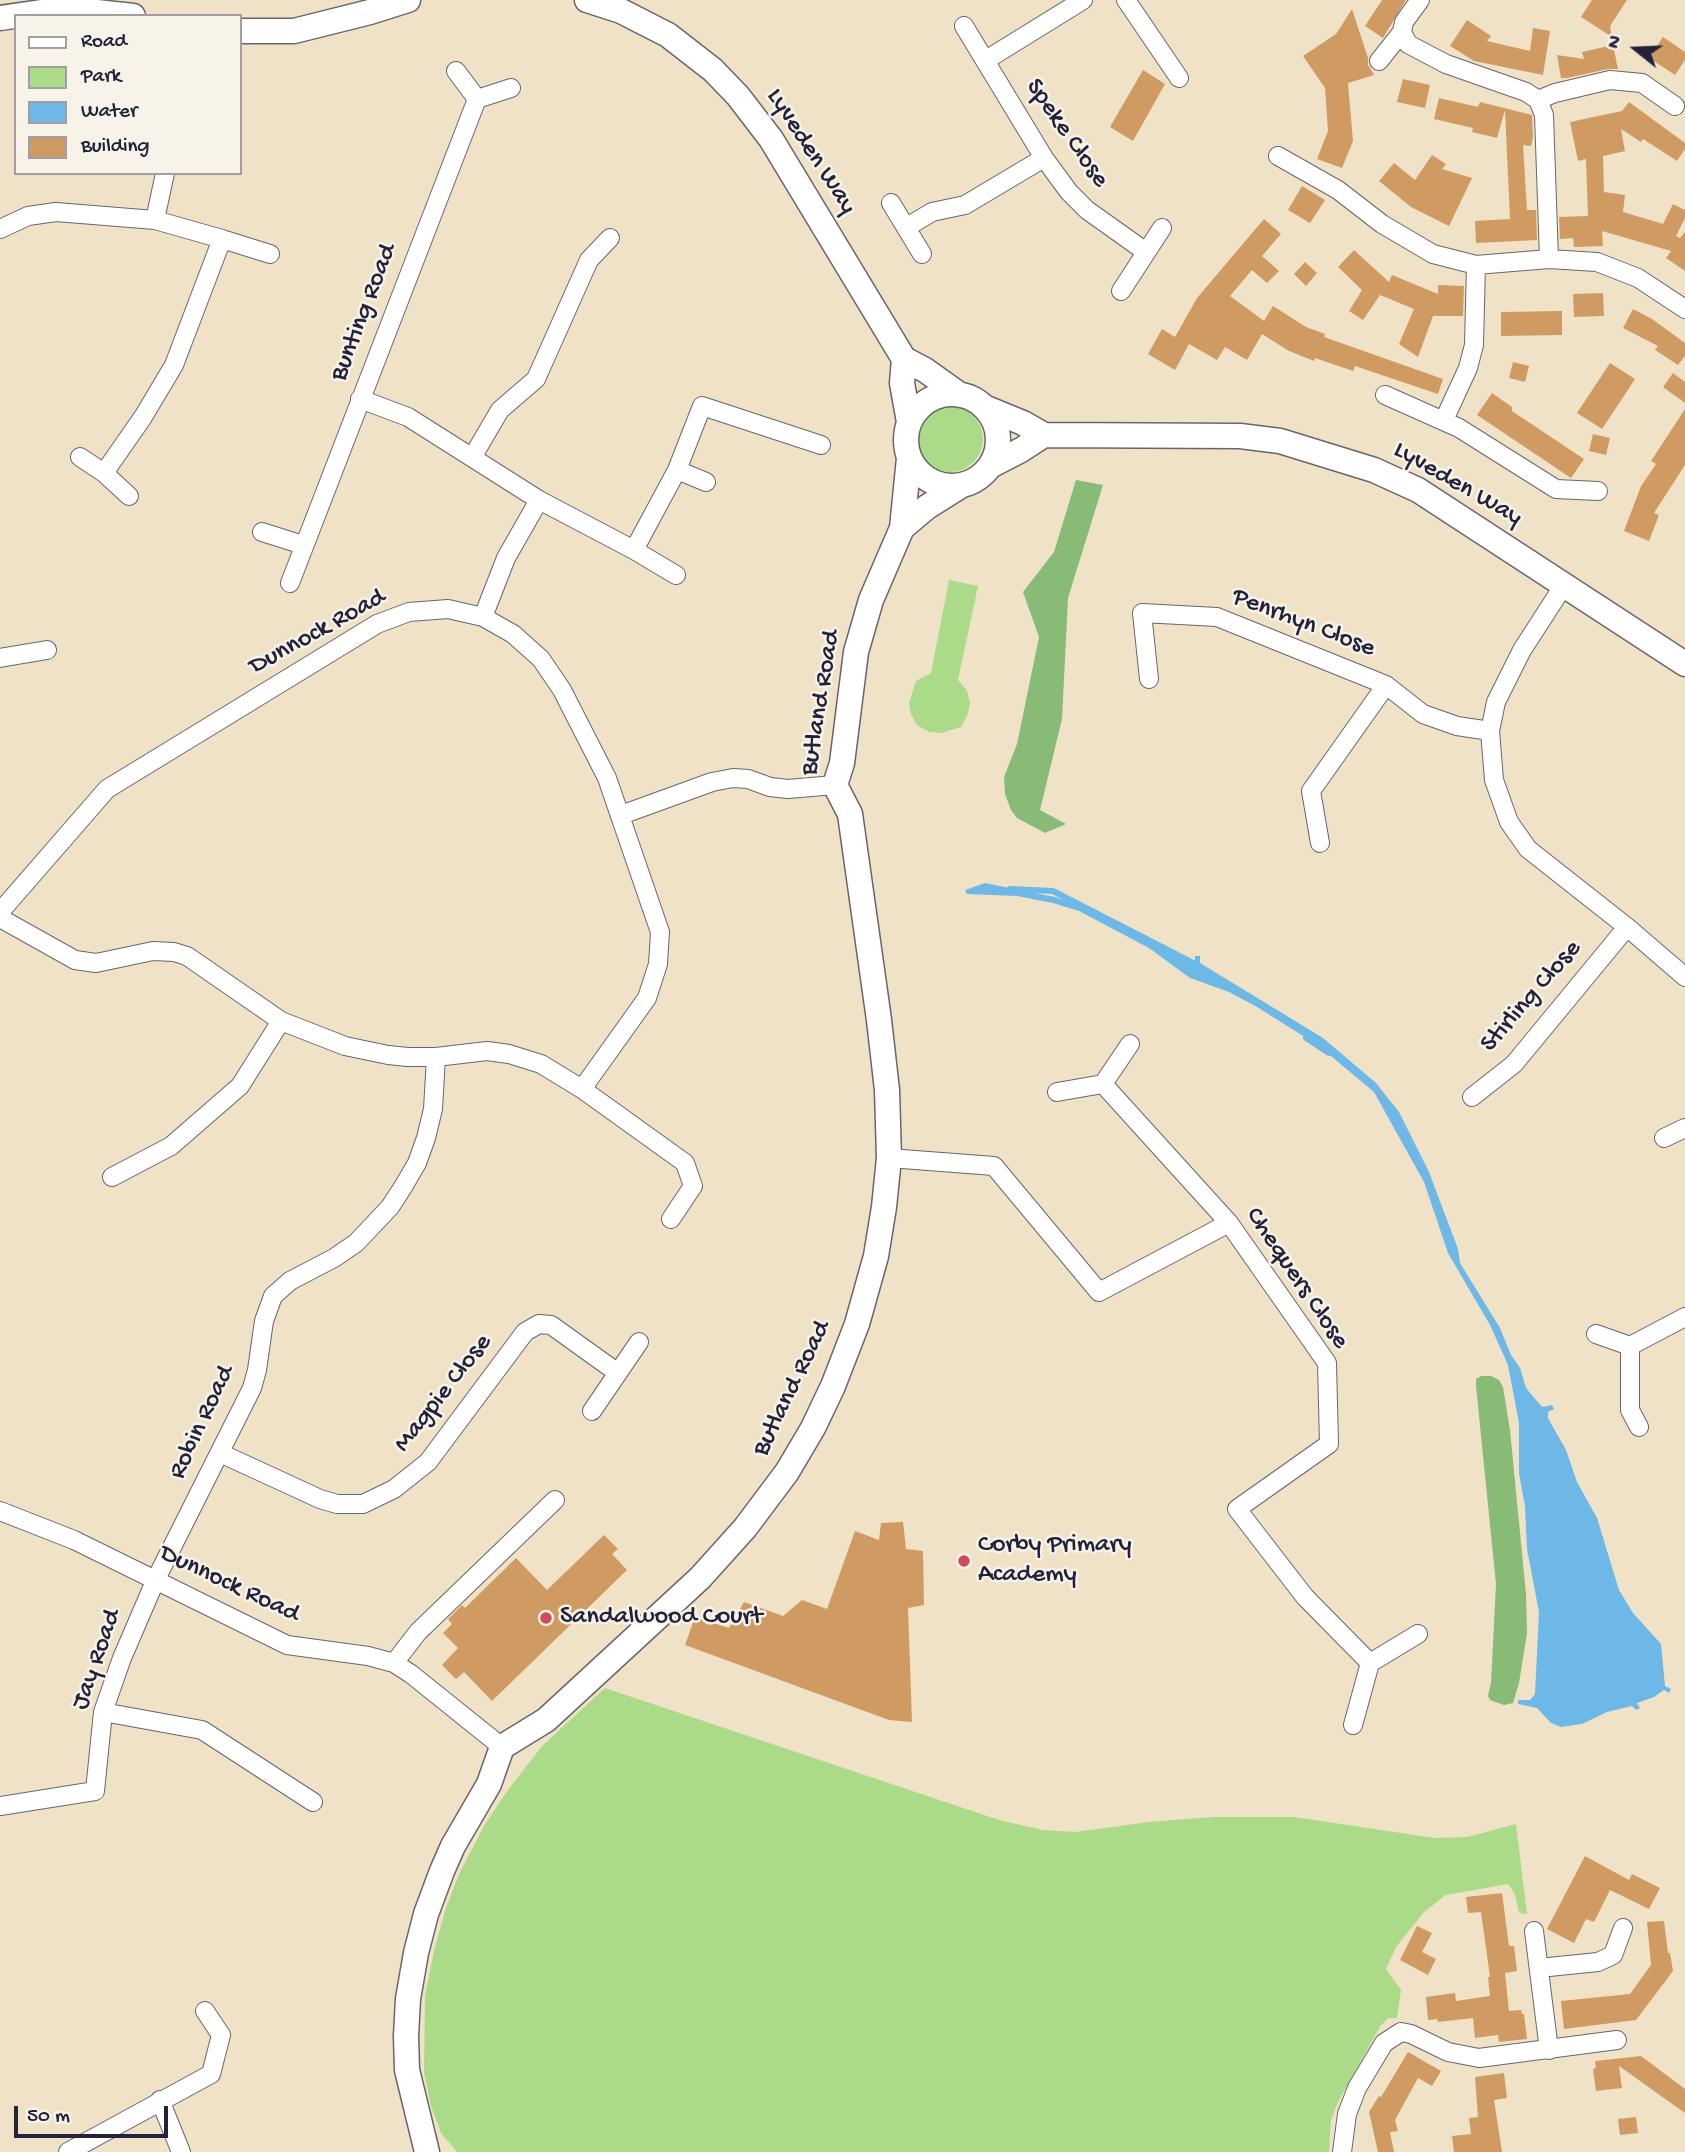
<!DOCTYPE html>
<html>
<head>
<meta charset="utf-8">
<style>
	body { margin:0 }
	#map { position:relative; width:1685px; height:2152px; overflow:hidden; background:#f0e2c6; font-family:"Gochi Hand",sans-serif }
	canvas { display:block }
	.legend { position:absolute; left:14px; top:14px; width:228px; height:161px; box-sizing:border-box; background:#f7f3e8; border:2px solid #a29fa3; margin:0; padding:9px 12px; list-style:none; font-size:21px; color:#22223b }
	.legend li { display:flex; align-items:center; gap:14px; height:35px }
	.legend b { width:35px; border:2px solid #a29fa3 }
	.north { position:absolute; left:1601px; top:14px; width:70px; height:70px; -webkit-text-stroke:5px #f7f3e8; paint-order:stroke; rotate:288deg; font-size:19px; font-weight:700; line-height:28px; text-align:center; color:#22223b }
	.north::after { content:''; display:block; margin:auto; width:24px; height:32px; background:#22223b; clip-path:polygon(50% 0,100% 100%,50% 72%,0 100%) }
	.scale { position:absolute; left:14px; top:2106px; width:154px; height:32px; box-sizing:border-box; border:4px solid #22223b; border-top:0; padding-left:9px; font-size:21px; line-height:24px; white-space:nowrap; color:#22223b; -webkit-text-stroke:5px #f7f3e8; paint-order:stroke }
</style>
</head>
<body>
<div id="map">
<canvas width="1685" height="2152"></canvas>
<ul class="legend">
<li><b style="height:9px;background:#fff"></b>Road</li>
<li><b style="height:19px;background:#abdb89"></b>Park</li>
<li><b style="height:19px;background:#6eb8e7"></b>Water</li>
<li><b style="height:19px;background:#d09b62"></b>Building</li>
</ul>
<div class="north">N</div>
<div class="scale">50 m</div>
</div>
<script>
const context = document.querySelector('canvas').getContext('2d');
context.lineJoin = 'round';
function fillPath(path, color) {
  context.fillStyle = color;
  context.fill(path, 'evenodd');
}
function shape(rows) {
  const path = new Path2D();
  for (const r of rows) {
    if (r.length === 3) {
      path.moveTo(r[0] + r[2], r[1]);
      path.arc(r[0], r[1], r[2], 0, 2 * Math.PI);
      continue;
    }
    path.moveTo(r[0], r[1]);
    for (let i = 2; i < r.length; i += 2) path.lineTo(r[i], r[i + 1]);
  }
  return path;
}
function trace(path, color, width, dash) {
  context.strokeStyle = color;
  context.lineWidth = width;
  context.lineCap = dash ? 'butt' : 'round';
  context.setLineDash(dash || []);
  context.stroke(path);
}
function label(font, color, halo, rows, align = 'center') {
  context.font = font + ' "Gochi Hand",sans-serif';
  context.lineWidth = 5;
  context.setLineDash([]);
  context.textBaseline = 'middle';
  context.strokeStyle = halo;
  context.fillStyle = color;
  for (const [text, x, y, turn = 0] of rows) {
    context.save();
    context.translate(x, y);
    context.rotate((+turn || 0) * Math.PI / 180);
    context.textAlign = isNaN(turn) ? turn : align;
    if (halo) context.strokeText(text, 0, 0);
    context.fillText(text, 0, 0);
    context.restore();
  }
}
const green = shape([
	[950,439,33],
	[949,580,978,586,958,680,967,691,970,702,968,714,961,727,941,733,929,732,917,725,911,714,909,703,916,681,931,673],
	[605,1688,999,1820,1043,1830,1075,1832,1149,1822,1213,1817,1294,1817,1435,1838,1467,1837,1516,1824,1527,1914,1519,1913,1515,1894,1508,1884,1446,1895,1424,1912,1396,1947,1386,1969,1401,1990,1397,2018,1389,2018,1381,2025,1338,2102,1331,2121,1329,2152,457,2152,441,2133,431,2106,424,2072,425,1996,434,1951,446,1908,459,1874,485,1824,510,1787,543,1745]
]);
const forest = shape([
	[1076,480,1103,485,1068,598,1062,719,1040,810,1066,824,1045,833,1017,818,1011,810,1005,794,1004,777,1017,744,1039,637,1023,592,1054,552],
	[1481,1376,1491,1376,1499,1380,1503,1387,1510,1430,1526,1594,1527,1633,1519,1683,1513,1703,1504,1705,1490,1700,1488,1696,1491,1683,1496,1584,1476,1386,1476,1379]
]);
const water = shape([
	[985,883,1055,897,1077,904,1184,960,1195,962,1195,956,1200,956,1200,963,1323,1038,1376,1083,1399,1112,1429,1172,1458,1249,1460,1263,1500,1328,1511,1355,1520,1368,1526,1388,1542,1407,1552,1405,1554,1409,1548,1412,1548,1418,1566,1450,1577,1482,1597,1518,1619,1590,1633,1613,1661,1644,1665,1686,1671,1689,1669,1693,1664,1690,1654,1697,1637,1703,1640,1708,1636,1710,1632,1706,1607,1712,1582,1724,1561,1727,1551,1723,1537,1708,1518,1704,1518,1700,1530,1700,1535,1694,1539,1612,1527,1549,1525,1506,1519,1474,1519,1423,1508,1365,1490,1325,1448,1253,1424,1182,1374,1092,1319,1046,1257,1007,1229,992,1190,978,1149,948,1079,911,1053,903,1017,896,967,894,965,890]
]);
const stream = shape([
	[1010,889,1053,891,1195,964],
	[1306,1038,1329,1053]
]);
const building = shape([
	[1382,0,1406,0,1383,38,1365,26],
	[1592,0,1627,0,1610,26,1612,37,1581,17],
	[1352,9,1368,58,1368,65,1374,75,1348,83,1353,141,1342,168,1317,159,1328,131,1325,88,1303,56,1336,34],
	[1467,20,1491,36,1487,41,1530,51,1533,28,1550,31,1543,75,1474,61,1450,46],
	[1663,37,1685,52,1685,60,1675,75,1649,58],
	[1613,45,1618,69,1608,69,1567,78,1561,78,1557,55,1584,59,1582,52],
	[1143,70,1165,84,1133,141,1110,127],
	[1403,79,1430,85,1425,108,1397,102],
	[1439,98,1478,107,1480,102,1532,115,1533,137,1531,146,1523,145,1527,210,1536,210,1537,240,1476,243,1475,221,1510,219,1505,110,1497,138,1472,132,1473,128,1434,119],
	[1629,102,1685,143,1685,149,1677,161,1643,139,1641,142,1621,129,1625,151,1603,156,1604,192,1625,195,1623,212,1663,224,1673,204,1685,210,1685,218,1676,236,1680,238,1685,232,1685,271,1666,258,1671,251,1602,231,1603,246,1574,247,1573,238,1560,239,1559,217,1588,216,1586,159,1578,161,1570,122,1622,111],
	[1432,155,1446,164,1442,169,1472,178,1449,226,1411,207,1379,181,1394,163,1415,180],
	[1302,186,1325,200,1310,223,1288,210],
	[1264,219,1281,234,1262,256,1279,271,1267,283,1252,270,1230,296,1264,321,1273,306,1306,327,1325,334,1324,337,1443,379,1438,394,1355,366,1353,371,1315,358,1314,361,1289,351,1262,334,1247,360,1225,347,1217,360,1189,344,1175,370,1148,354,1162,329,1175,337,1197,298],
	[1354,250,1389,282,1392,275,1438,294,1438,285,1464,286,1463,316,1433,316,1418,357,1399,344,1414,309,1380,295,1363,320,1349,311,1362,290,1338,267],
	[1305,262,1317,273,1306,286,1294,274],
	[1603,293,1604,316,1574,317,1573,294],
	[1633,309,1652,319,1685,343,1685,356,1678,365,1655,350,1658,346,1623,328],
	[1562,311,1562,335,1501,336,1501,312],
	[1513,362,1529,366,1525,382,1509,378],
	[1610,363,1635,379,1602,429,1577,413],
	[1673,373,1685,382,1685,403,1663,387],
	[1492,393,1512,407,1512,411,1584,459,1571,478,1477,415],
	[1685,409,1685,465,1654,513,1659,515,1649,541,1624,531,1641,486,1656,464,1651,461],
	[1593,434,1610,438,1606,455,1589,451],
	[903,1522,906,1549,923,1551,924,1605,908,1608,912,1722,889,1720,685,1645,695,1617,729,1628,744,1602,783,1616,802,1600,827,1609,855,1531,879,1540,881,1523],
	[604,1535,618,1549,612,1554,627,1570,492,1701,464,1672,456,1679,442,1665,458,1648,443,1633,452,1624,448,1619,462,1605,465,1608,516,1558,547,1590],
	[1585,1856,1629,1880,1632,1874,1660,1888,1649,1909,1610,1890,1594,1922,1586,1919,1574,1943,1547,1929],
	[1502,1893,1509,1946,1514,1946,1517,1971,1505,1973,1509,2011,1521,2010,1522,2014,1524,2014,1527,2039,1499,2042,1498,2035,1475,2038,1473,2018,1438,2022,1437,2019,1428,2020,1426,1997,1455,1993,1456,2001,1490,1996,1488,1977,1490,1977,1481,1912,1468,1913,1466,1897],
	[1664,1921,1668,1953,1670,1953,1673,1971,1636,2020,1564,2029,1561,2001,1630,1994,1651,1965,1647,1922],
	[1417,1926,1432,1933,1422,1952,1436,1959,1428,1975,1400,1960],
	[1408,2052,1441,2071,1432,2086,1418,2078,1395,2120,1398,2131,1390,2132,1394,2152,1378,2152,1369,2112,1379,2096,1381,2097],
	[1641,2056,1685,2089,1685,2113,1619,2066,1622,2088,1596,2091,1593,2069,1596,2068,1595,2061],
	[1504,2073,1507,2098,1494,2100,1502,2152,1454,2152,1452,2136,1471,2134,1469,2118,1478,2117,1475,2077],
	[1636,2117,1638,2133,1620,2135,1618,2119]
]);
const street = shape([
	[1126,0,1179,78],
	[1420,0,1404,22,1402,32,1408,44,1446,64,1526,92,1538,100,1544,115,1549,259],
	[964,26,1044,158,1069,192,1087,210,1146,252],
	[986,60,1083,0],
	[1379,61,1402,32],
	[456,71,477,99,511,88],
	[1538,100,1555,93,1610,80,1642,83,1675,106],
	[1278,156,1338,190,1382,224,1433,254,1476,265,1549,259,1597,262,1638,278,1685,309],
	[891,203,922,254],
	[907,227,932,212,965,205,1044,158],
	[0,229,28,216,56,212,155,220,165,173],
	[222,239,270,254],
	[1121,291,1162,228],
	[1385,395,1459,428,1556,489,1598,491],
	[360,399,408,417,539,500],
	[1444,420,1468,368,1474,345,1476,265],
	[473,456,500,410,536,379,589,260,610,238],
	[80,457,104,473,129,496],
	[677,470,706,482],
	[104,473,143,417,174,365,222,239,155,220],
	[262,532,303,545],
	[634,550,677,470,702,406,821,445],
	[290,583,477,99],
	[1564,585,1522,650,1496,702,1490,731,1494,780,1509,822,1528,849,1627,927,1685,977],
	[483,617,506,558,539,500,634,550,676,575],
	[0,658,47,650],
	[1149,679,1142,613,1217,617,1386,685,1423,714,1457,726,1490,731],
	[621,815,712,782,733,778,748,779,770,787,788,789,835,785],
	[1320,843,1311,791,1386,685],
	[0,912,107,789,377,624,409,612,448,609,483,617,513,634,541,659,562,690,607,778,660,932,658,964,647,998,582,1089,541,1064,509,1054,487,1051,436,1057,408,1057,388,1055,345,1046,281,1021,187,956,174,952,153,951,96,963,75,960,0,918],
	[1130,1044,1103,1084,1229,1223,1327,1363,1329,1444,1237,1509,1305,1597,1370,1663],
	[582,1089,685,1163,693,1186,671,1219],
	[1057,1092,1103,1084],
	[1472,1097,1514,1064,1627,927],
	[1664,1138,1685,1128],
	[889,1158,994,1166,1099,1292,1229,1223],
	[112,1177,171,1146,240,1086,281,1021],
	[1596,1334,1630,1346],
	[592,1411,639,1342],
	[1639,1427,1630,1410,1630,1346,1685,1317],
	[220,1453,320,1499,337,1504,363,1504,394,1489,428,1462,525,1332,539,1324,551,1325,618,1373],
	[0,1511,74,1540,287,1645,368,1656,394,1663,411,1674,502,1747],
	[394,1663,418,1632,555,1500],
	[103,1712,202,1730,313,1802],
	[1353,1725,1370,1663,1418,1634],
	[0,1806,95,1791,103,1712,122,1658,156,1579,252,1388,257,1370,264,1321,273,1296,290,1281,334,1258,356,1243,390,1207,403,1187,417,1163,426,1138,433,1109,436,1057],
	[1534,1931,1549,2050],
	[1539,1968,1598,1962,1613,1955,1623,1928],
	[160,2100,181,2152],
	[68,2152,211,2074,221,2035,205,2011],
	[1342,2152,1347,2114,1357,2088,1384,2043,1401,2032,1411,2034,1448,2052,1479,2058,1617,2040]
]);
const secondary = shape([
	[587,0,621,11,668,35,713,70,738,96,771,139,904,359,925,370,960,395],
	[0,18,49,11,88,11,133,16],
	[240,31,294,31,370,12,408,0],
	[904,359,902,383,909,422],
	[952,440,46],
	[984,407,1023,423,1044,435,1240,436,1280,441,1374,470,1418,490,1685,664],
	[990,466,1021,450,1044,435],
	[902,528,927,507,962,485],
	[427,2152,407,2070,406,2036,408,1999,416,1953,426,1914,442,1871,453,1846,489,1784,502,1747,546,1720,700,1578,745,1528,787,1472,813,1428,833,1386,857,1324,876,1256,884,1207,889,1158,887,1090,879,1020,850,814,835,785,842,763,856,652,871,600,902,528,909,458]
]);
const markers = [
	[964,1561,7,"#d1495b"],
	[546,1618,7,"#d1495b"]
];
const streetNames = [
	["Speke Close",1066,134,55],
	["Lyveden Way",810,152,57],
	["Bunting Road",365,313,-69],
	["Lyveden Way",1457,485,30],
	["Penrhyn Close",1303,624,21],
	["Dunnock Road",318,633,-29],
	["Butland Road",822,703,-81],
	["Stirling Close",1532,997,-49],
	["Chequers Close",1296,1279,56],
	["Butland Road",793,1389,-64],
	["Magpie Close",444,1394,-52],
	["Robin Road",203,1423,-65],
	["Dunnock Road",229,1585,25],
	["Jay Road",98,1660,-71]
];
const poiNames = [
	["Corby Primary",978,1546],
	["Academy",978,1576],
	["Sandalwood Court",560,1618]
];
fillPath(green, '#abdb89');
fillPath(forest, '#88bb75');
fillPath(water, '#6eb8e7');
trace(stream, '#6eb8e7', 6);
fillPath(building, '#d09b62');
trace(street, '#6a656c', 20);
trace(secondary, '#6a656c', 27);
trace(street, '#fff', 18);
trace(secondary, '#fff', 24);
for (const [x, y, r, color] of markers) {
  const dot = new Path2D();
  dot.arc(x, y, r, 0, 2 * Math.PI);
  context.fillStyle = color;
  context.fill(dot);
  trace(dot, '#f7f3e8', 2.5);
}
label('26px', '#22223b', '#f7f3e8', streetNames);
label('26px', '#22223b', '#f7f3e8', poiNames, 'left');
</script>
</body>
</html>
